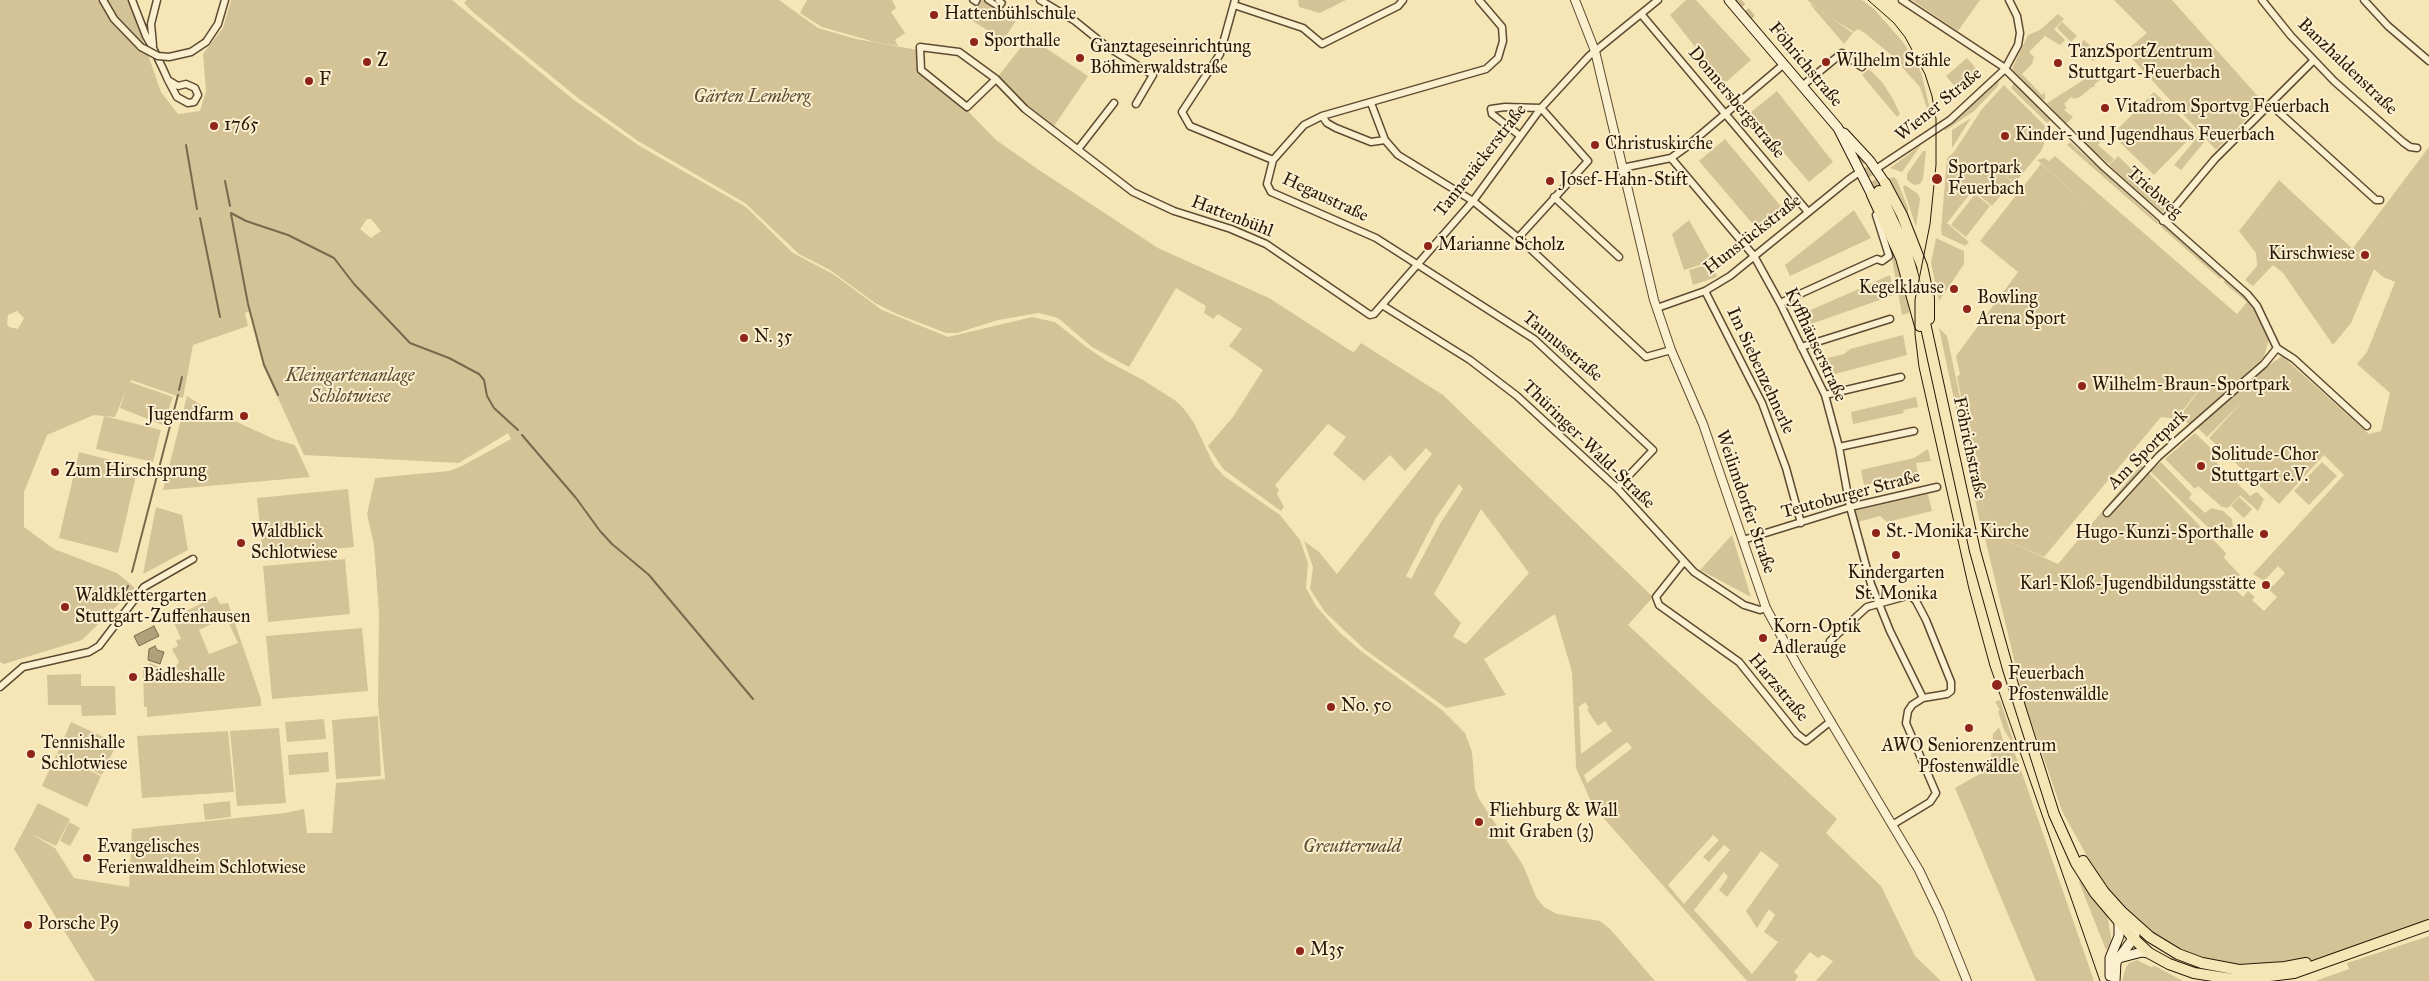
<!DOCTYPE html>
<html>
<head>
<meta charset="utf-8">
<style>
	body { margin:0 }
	canvas { display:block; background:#f7e6b5 }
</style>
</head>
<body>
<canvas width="2429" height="981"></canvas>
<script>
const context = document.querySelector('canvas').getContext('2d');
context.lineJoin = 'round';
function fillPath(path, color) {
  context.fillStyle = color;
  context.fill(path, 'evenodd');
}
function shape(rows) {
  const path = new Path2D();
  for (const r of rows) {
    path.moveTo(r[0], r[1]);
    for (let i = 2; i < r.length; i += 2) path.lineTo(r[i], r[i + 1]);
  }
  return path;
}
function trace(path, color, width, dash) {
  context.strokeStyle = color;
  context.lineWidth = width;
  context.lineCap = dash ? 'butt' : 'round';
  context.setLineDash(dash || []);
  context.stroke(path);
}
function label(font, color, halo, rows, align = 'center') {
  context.font = font + ' "IM FELL Great Primer",serif';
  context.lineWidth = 4;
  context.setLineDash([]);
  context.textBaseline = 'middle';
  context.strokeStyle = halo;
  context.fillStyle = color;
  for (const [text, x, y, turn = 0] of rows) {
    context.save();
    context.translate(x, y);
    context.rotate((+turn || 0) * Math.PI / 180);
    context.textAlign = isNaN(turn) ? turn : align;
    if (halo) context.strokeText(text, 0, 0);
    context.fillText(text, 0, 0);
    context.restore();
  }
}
const green = shape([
	[0,0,129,0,161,92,178,114,200,111,206,91,203,54,223,28,231,0,452,0,574,100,638,145,746,207,793,253,833,274,882,310,948,337,1032,317,1055,322,1085,346,1107,361,1143,380,1176,401,1184,409,1194,423,1214,465,1224,476,1280,515,1300,540,1308,563,1306,588,1316,606,1339,632,1361,651,1442,710,1465,733,1472,752,1475,789,1479,799,1523,865,1536,897,1544,907,1557,914,1600,921,1610,929,1655,981,95,981,14,849,38,803,70,819,56,846,31,834,55,848,74,878,129,887,132,829,285,813,304,809,307,833,332,833,336,783,385,779,378,704,379,614,374,545,367,514,375,478,449,471,462,466,511,439,508,433,459,463,304,455,263,365,250,311,245,313,248,326,193,345,183,398,131,380,130,382,173,397,163,425,120,408,126,390,115,417,94,415,47,435,24,492,24,527,54,549,117,573,135,588,82,640,4,664,0,662],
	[367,219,371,219,381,231,371,238,360,229],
	[17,311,24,318,18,329,9,327,7,324,8,315],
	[467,0,779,0,818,28,856,39,918,50,918,67,964,107,996,140,1039,170,1158,248,1269,298,1351,351,1354,352,1361,343,1443,395,1653,597,1628,625,1837,819,1826,833,1881,886,1915,956,1941,981,1816,981,1833,961,1823,955,1818,958,1810,952,1794,972,1798,976,1795,981,1747,981,1593,806,1576,768,1572,672,1555,614,1484,659,1506,695,1446,708,1364,649,1325,612,1310,589,1313,567,1304,541,1319,552,1337,574,1432,454,1426,448,1405,471,1390,455,1364,481,1333,454,1346,437,1328,424,1275,485,1279,490,1277,494,1284,507,1281,511,1223,469,1208,446,1233,417,1263,370,1229,346,1242,329,1218,314,1213,319,1204,313,1206,306,1176,288,1129,367,1092,347,1058,318,1039,313,998,320,957,333,946,333,897,314,875,303,830,270,799,254,745,203,638,141,578,98,474,13,464,3],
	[1459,484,1463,489,1441,522,1411,579,1406,576,1436,518],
	[1481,509,1529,573,1466,644,1453,637,1461,623,1434,594],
	[1585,702,1589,708,1587,710,1598,726,1605,721,1612,731,1581,754,1579,707],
	[1627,742,1632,748,1587,783,1584,775],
	[1713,835,1719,840,1703,857,1709,862,1724,845,1730,850,1684,904,1668,885],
	[1761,851,1779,865,1746,911,1757,928,1769,909,1775,915,1764,932,1778,942,1752,974,1694,910,1724,872,1728,877,1719,890,1727,897],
	[807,0,892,0,896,8,891,12,905,33,895,40,898,46,875,42,822,27,800,13],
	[980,0,984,0,1016,21,1003,40,968,18],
	[1298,0,1346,0,1320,13,1299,7],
	[1686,0,1696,0,1751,60,1724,84,1670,15],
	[1807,0,1862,0,1874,9,1903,42,1913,57,1921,72,1932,117,1929,115,1920,87,1890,54,1866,34,1858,29,1854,32,1823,13],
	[1912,0,1980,0,1958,31],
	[2114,0,2172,0,2263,102,2216,150,2125,51,2147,33],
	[1809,3,1853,33,1844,44],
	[2058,14,2064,19,2054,29,2065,40,2060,45,2045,36,2029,52,2034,57,2032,64,2022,74,2042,95,2045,92,2045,99,2041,100,2012,69,2028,35,2040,30],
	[2062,22,2077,36,2071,42,2057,28],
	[1029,37,1088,76,1052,129,996,79],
	[2084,40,2099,54,2093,61,2078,46],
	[1967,58,1978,71,1957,89,1946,76],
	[2104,67,2108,73,2094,85,2095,87,2092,87,2080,97,2074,99,2071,97,2064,104,2067,108,2064,110,2073,117,2066,124,2064,124,2047,103],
	[1869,69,1882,82,1893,99,1900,114,1897,117,1862,75],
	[1999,80,1998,86,1974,111,1945,131,1944,127],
	[2014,83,2051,120,2047,123,2011,88],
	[2004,85,2045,126,2044,144,2041,151,2015,183,2003,174,2012,182,1992,206,1973,190,1947,223,1969,242,1965,246,1942,235,1941,230,1947,158,1954,152,1982,109],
	[1777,91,1833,162,1809,182,1750,113],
	[2154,92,2196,132,2154,175,2112,135],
	[1971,118,1952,148,1952,130],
	[2094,134,2101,141,2098,145,2114,159,2109,164,2085,143],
	[2200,134,2206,140,2181,170,2174,165],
	[1725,139,1784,210,1758,230,1699,161],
	[2070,142,2158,222,2157,224,2067,145],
	[1921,145,1902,172,1890,168],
	[2429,147,2429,922,2326,958,2251,967,2214,963,2181,952,2151,932,2123,906,2099,878,2062,811,2024,701,1983,530,1983,529,1981,528,1939,328,1947,336,1988,529,1957,377,1960,374,1956,356,2018,272,1980,241,2041,164,2106,221,2037,160,2044,158,2049,161,2055,156,2237,314,2247,302,2223,282,2226,279,2249,300,2263,324,2269,339,2264,357,2190,425,2180,416,2215,369,2176,419,2161,417,2044,557,1983,530,2058,564,2141,465,2226,553,2224,558,2241,576,2233,587,2243,597,2248,591,2255,597,2252,600,2264,611,2277,597,2266,587,2270,584,2273,586,2285,573,2278,566,2264,581,2253,574,2344,475,2324,455,2279,504,2209,438,2243,401,2207,437,2198,428,2246,381,2282,356,2369,434,2381,431,2390,393,2357,364,2367,352,2395,282,2383,277,2374,269,2351,323,2333,345,2283,273,2273,265,2253,286,2245,280,2257,266,2256,253,2239,231,2279,180,2372,267,2353,248],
	[1923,151,1926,151,1923,179,1920,184,1914,185,1907,180,1907,174],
	[2118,156,2170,206,2162,212,2109,165],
	[1894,177,1897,180,1908,208,1908,223,1887,179],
	[1905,185,1918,194,1920,199,1916,227,1903,187],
	[1975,194,1990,206,1966,237,1951,225],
	[1854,210,1871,238,1790,276,1785,265],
	[1689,220,1712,261,1684,270,1672,234],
	[2163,225,2223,276,2220,279,2161,227],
	[1888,236,1890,236,1910,304,1909,313,1902,315],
	[1936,238,1964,251,1964,264,1939,301,1931,263],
	[1712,263,1717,277,1693,285,1689,270],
	[1890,275,1894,295,1808,325,1802,314],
	[1903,335,1907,355,1831,375,1827,358,1844,354,1850,349],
	[187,396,204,407,274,439,295,445,310,477,163,490],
	[1916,397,1918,407,1903,410,1904,413,1853,424,1851,412],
	[104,416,161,430,153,462,96,449],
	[2195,433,2221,458,2217,463,2250,496,2257,492,2264,499,2258,511,2240,495,2228,508,2222,507,2198,486,2195,489,2165,459],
	[1928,449,1931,461,1916,463,1918,475,1864,485,1861,470,1914,458],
	[79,452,138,467,118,553,59,538],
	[2161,462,2192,494,2189,498,2205,513,2211,508,2223,511,2232,519,2233,527,2222,541,2150,471],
	[2322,462,2337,476,2309,505,2294,491],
	[348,489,354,547,263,556,257,498],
	[1928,494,1932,511,1887,522,1880,516,1858,522,1855,511],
	[2239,497,2252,509,2244,518,2231,506],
	[156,507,182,515,188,550,143,574],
	[1732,535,1751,597,1700,570],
	[345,559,350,614,268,622,263,566],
	[216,596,220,604,228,603,261,699,261,706,147,717,147,707,144,707,143,669,150,663,163,669,174,683,180,675,176,666,179,662,172,649,178,646,176,640,181,639,172,618],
	[226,617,238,643,209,654,199,630],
	[362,628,368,691,272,699,266,636],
	[81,674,81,686,115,686,116,715,82,716,81,705,48,705,47,675],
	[2000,700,2016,749,2004,730,1998,711,2000,710,1995,702],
	[378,716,381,776,336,779,332,720],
	[324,719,326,739,287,742,285,722],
	[71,722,117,743,102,775,57,754],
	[1999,727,2004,743,2011,744,2019,764,2094,981,2036,981,1955,788,1990,768,1993,734],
	[279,728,286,803,237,806,230,731],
	[228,731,234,792,142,798,137,736],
	[328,752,329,772,289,775,288,755],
	[56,755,101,776,87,807,42,786],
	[230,801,231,817,205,820,203,804],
	[69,822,80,828,70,846,60,841],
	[2081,876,2107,913,2112,944,2106,950,2079,882],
	[2429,936,2429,981,2315,981,2349,969,2347,963],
	[2137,960,2151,967,2155,966,2183,981,2122,981,2126,967,2129,963]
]);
const water = shape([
	[154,626,159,636,139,646,134,636,154,626],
	[155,646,157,650,164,652,160,664,148,660,149,649,155,646]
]);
const stream = shape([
	[186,145,197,209],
	[225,181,230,206],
	[231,213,246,221,288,235,334,258,354,284,410,343,449,358,479,374,484,380,487,396,494,408,518,430],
	[231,214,248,304,264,365,278,395],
	[200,218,220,317],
	[179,390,182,377],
	[522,435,576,498,600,531,612,544,649,575,753,699],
	[132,572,178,395],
	[123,596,128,586]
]);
const primaryTunnel = shape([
	[1735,0,1754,22],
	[1850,142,1879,191]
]);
const pedestrian = shape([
	[973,0,976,2,977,0],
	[988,0,999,7,1002,3,998,0]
]);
const minor = shape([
	[103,0,114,19,141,47],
	[132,0,146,36,153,48,163,69,168,80,177,97,188,103,194,102,198,95,195,88,186,84,178,86,168,80],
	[1040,0,1075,21,1106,46,1153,75,1136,104],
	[1235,0,1220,54,1182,112,1190,126,1273,160],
	[1479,0,1502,27,1503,41,1498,58,1486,69,1322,116,1304,125,1273,160,1267,184,1271,192,1376,238,1534,339,1653,450,1617,488],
	[1902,0,2002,66,2104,167,2247,294,2257,306,2277,348,2294,359,2367,426],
	[2262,0,2291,36,2334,81,2403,142,2410,147,2417,148],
	[2364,0,2388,26,2429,61],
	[1234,5,1303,28,1322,44,1398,6,1403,0],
	[1641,14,1808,212],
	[206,42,218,24,225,0],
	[153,45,151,24,157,0],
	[996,79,967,107,921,70,920,47,959,52,996,79,1025,109,1133,192,1174,211,1231,229,1266,244,1370,315,1374,314,1473,201,1541,108,1589,56,1658,0],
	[1802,86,1842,53,1862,67],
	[1371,103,1385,140],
	[2270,104,2376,200,2380,200],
	[1322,116,1327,123,1336,128,1371,142,1385,140,1398,155,1473,201,1522,241,1646,357,1671,350],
	[1079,148,1114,103],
	[1671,158,1754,256,1780,303,1825,395,1839,447,1850,507,1871,584,1890,631,1923,698],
	[1622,168,1671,158,1685,148,1784,64],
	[1876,169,1950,120,2005,69,2018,45,2020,33,2017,16,2009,0],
	[1554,197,1619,257],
	[2163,221,2215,159,2313,61],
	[1518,238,1588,161,1541,108,1505,107,1491,109,1492,114,1519,135],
	[1705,291,1762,403,1786,468,1801,523],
	[1780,303,1877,259,1882,261,1889,256,1876,215],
	[1382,305,1470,360,1517,396,1617,488,1694,572,1744,605,1760,610,1766,608],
	[1657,308,1705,291,1730,276,1848,180,1861,171],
	[1801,347,1890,319],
	[1825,395,1901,377],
	[1839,447,1914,431],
	[2107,513,2159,456,2264,364,2277,348],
	[1743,540,1850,507,1937,487],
	[1683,563,1656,597,1659,605,1739,662,1797,734,1806,741,1831,721],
	[1830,641,1867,607,1910,595,1916,601,1926,620,1951,682,1951,691,1947,694,1923,698,1912,705,1908,711,1906,723,1936,793,1930,802,1892,825],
	[0,687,23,667,89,652,99,646,144,587,193,559]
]);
const tertiary = shape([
	[1575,0,1595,51,1654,300,1671,350,1703,424,1766,608,1797,665,1919,870,1940,914,1967,981]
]);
const secondary = shape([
	[1729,0,1838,128,1872,195],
	[1844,133,1870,161,1885,183],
	[2119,958,2142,952,2149,953],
	[2110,976,2110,958,2119,936,2119,921],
	[2115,981,2116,962,2135,936,2132,921]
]);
const primary = shape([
	[1885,183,1902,215,1922,266,1929,298,1929,319],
	[1879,191,1905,247,1920,300,1975,551,2008,669,2054,814,2076,863,2095,893,2134,939,2149,953,2169,964,2194,973,2238,980,2294,973,2429,925],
	[1872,195,1901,258,1920,326],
	[2083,861,2104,892,2122,912,2150,937,2178,954,2202,963,2239,970,2285,967,2306,963]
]);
const tram = shape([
	[1868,0,1894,23,1905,37,1925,74,1932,96,1936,119,1936,165,1930,224,1915,300,1915,334,1919,367,1969,589,1990,666,2100,981]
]);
const minorBridge = shape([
	[141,47,158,56,169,57,191,52,206,42]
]);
const markers = [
	[934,15,5,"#8f2418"],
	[974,42,5,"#8f2418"],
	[1080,58,5,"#8f2418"],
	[367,62,5,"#8f2418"],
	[1826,62,5,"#8f2418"],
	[2058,63,5,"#8f2418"],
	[309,81,5,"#8f2418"],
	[2105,108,5,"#8f2418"],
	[214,126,5,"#8f2418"],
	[2005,136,5,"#8f2418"],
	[1595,145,5,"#8f2418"],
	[1937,179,6,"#8f2418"],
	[1550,181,5,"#8f2418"],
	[1428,246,5,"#8f2418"],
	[2365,255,5,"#8f2418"],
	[1954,289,5,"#8f2418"],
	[1967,309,5,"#8f2418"],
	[744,338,5,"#8f2418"],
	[2082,386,5,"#8f2418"],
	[244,416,5,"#8f2418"],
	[2201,466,5,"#8f2418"],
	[55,472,5,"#8f2418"],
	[1876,533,5,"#8f2418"],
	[2264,534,5,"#8f2418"],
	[241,543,5,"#8f2418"],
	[1896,555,5,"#8f2418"],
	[2266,585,5,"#8f2418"],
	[65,607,5,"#8f2418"],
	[1763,638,5,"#8f2418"],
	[133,677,5,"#8f2418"],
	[1997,685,6,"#8f2418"],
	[1331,707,5,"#8f2418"],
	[1969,728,5,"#8f2418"],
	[31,754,5,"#8f2418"],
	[1479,822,5,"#8f2418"],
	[87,858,5,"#8f2418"],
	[28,925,5,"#8f2418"],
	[1300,951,5,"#8f2418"]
];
const poiNames = [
	["Hattenbühlschule",944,15],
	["Sporthalle",984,42],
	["Ganztageseinrichtung",1090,48],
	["Böhmerwaldstraße",1090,69],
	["TanzSportZentrum",2068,53],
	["Stuttgart-Feuerbach",2068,74],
	["Z",377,62],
	["Wilhelm Stähle",1836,62],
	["F",319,81],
	["Vitadrom Sportvg Feuerbach",2115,108],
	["1765",224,126],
	["Kinder- und Jugendhaus Feuerbach",2015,136],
	["Christuskirche",1605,145],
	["Sportpark",1948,169],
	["Feuerbach",1948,190],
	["Josef-Hahn-Stift",1560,181],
	["Marianne Scholz",1438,246],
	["Kirschwiese",2355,255,"right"],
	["Kegelklause",1944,289,"right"],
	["Bowling",1977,299],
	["Arena Sport",1977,320],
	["N. 35",754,338],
	["Wilhelm-Braun-Sportpark",2092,386],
	["Jugendfarm",234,416,"right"],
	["Solitude-Chor",2211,456],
	["Stuttgart e.V.",2211,477],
	["Zum Hirschsprung",65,472],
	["Waldblick",251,533],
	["Schlotwiese",251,554],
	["St.-Monika-Kirche",1886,533],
	["Hugo-Kunzi-Sporthalle",2254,534,"right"],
	["Kindergarten",1896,574,"center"],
	["St. Monika",1896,595,"center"],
	["Karl-Kloß-Jugendbildungsstätte",2256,585,"right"],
	["Waldklettergarten",75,597],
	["Stuttgart-Zuffenhausen",75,618],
	["Korn-Optik",1773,628],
	["Adlerauge",1773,649],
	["Feuerbach",2008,675],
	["Pfostenwäldle",2008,696],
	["Bädleshalle",143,677],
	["No. 50",1341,707],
	["Tennishalle",41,744],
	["Schlotwiese",41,765],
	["AWO Seniorenzentrum",1969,747,"center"],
	["Pfostenwäldle",1969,768,"center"],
	["Fliehburg & Wall",1489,812],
	["mit Graben (3)",1489,833],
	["Evangelisches",97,848],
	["Ferienwaldheim Schlotwiese",97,869],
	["Porsche P9",38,925],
	["M35",1310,951]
];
const streetNames = [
	["Föhrichstraße",1805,65,50],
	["Banzhaldenstraße",2347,67,44],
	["Donnersbergstraße",1736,103,50],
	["Wiener Straße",1939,105,-39],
	["Tannenäckerstraße",1481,161,-52],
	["Triebweg",2154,193,42],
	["Hegaustraße",1325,198,25],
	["Hattenbühl",1232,217,21],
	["Hunsrückstraße",1753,235,-38],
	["Kyffhäuserstraße",1815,345,65],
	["Taunusstraße",1562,347,40],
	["Im Siebenzehnerle",1760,371,65],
	["Thüringer-Wald-Straße",1588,445,44],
	["Föhrichstraße",1969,448,78],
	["Am Sportpark",2148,450,-45],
	["Teutoburger Straße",1851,495,-15],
	["Weilimdorfer Straße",1745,502,71],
	["Harzstraße",1778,688,50]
];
const parkNames = [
	["Gärten Lemberg",752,98],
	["Kleingartenanlage",350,377],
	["Schlotwiese",350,398],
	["Greutterwald",1352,848]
];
fillPath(green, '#d4c397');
fillPath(water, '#b1a07a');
trace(water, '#7a694c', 1);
trace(stream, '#7a694c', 2);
trace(primaryTunnel, '#cebd92', 10, [10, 5]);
trace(pedestrian, '#5c4b32', 8);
trace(minor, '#5c4b32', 9);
trace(tertiary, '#5c4b32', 10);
trace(secondary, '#281706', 11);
trace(primary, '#281706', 12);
trace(pedestrian, '#faefcf', 5);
trace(minor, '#faefcf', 6);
trace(tertiary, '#faefcf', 8);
trace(secondary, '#faefcf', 9);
trace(primary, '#f7e6b5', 10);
trace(tram, '#281706', 1);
trace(minorBridge, '#5c4b32', 9, []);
trace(minorBridge, '#faefcf', 6);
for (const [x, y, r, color] of markers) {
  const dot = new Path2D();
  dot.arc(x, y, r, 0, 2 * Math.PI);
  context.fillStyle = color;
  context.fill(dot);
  trace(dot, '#faefcf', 2);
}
label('18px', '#281706', '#faefcf', poiNames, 'left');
label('18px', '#281706', '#faefcf', streetNames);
label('italic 18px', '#5c4b32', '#faefcf', parkNames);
</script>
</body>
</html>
